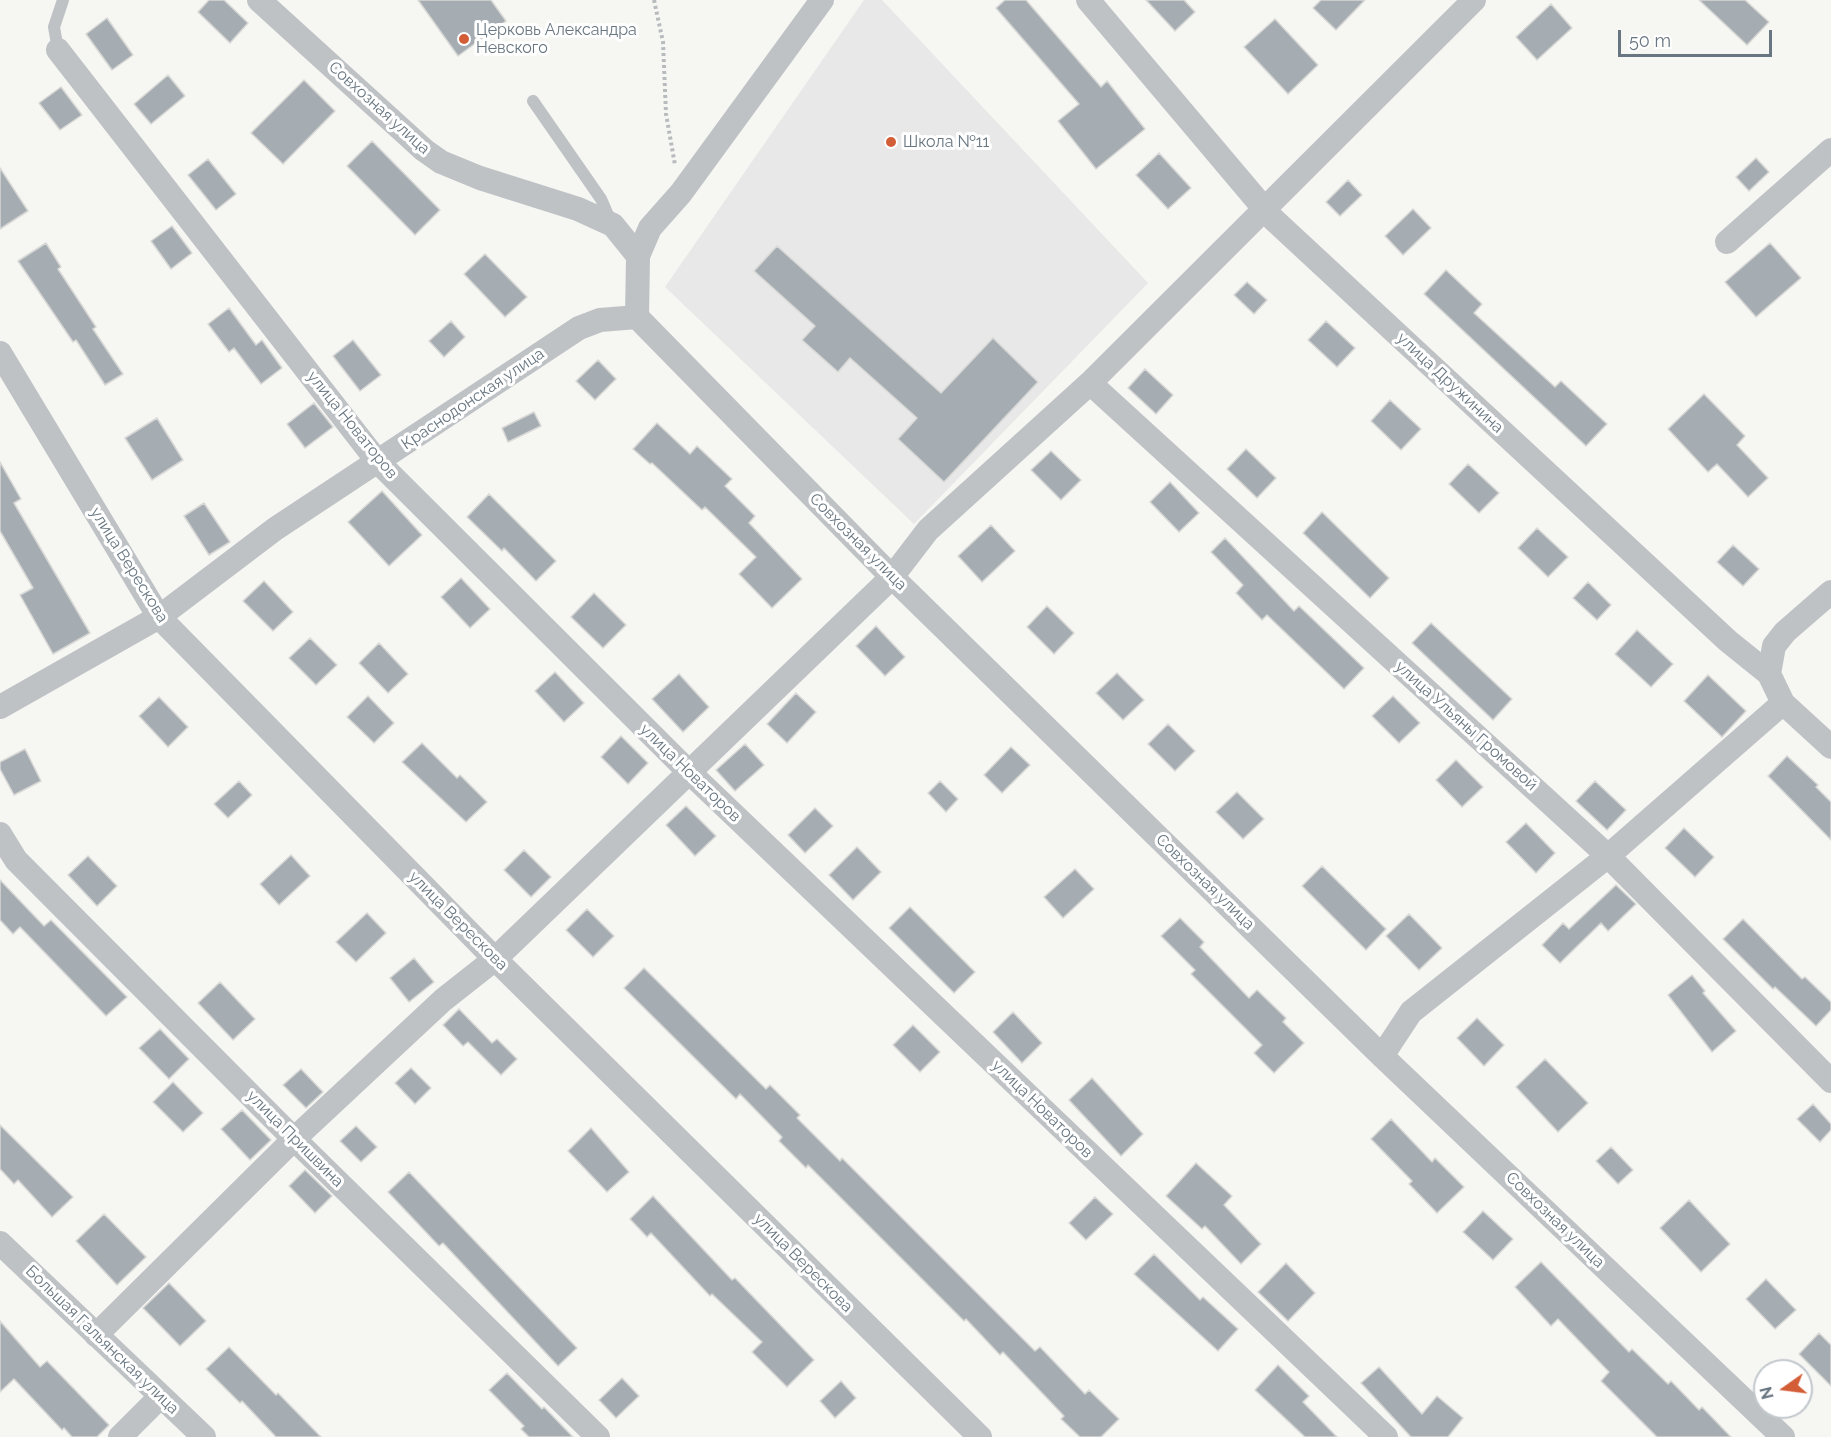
<!DOCTYPE html>
<html>
<head>
<meta charset="utf-8">
<style>
	body { margin:0 }
	#map { position:relative; width:1831px; height:1437px; overflow:hidden; background:#f6f6f3; font-family:Raleway,sans-serif }
	canvas { display:block }
	.north { position:absolute; left:1753px; top:1359px; width:60px; height:60px; box-sizing:border-box; background:#fff; border:2px solid #c3c8cd; border-radius:50%; rotate:256deg; font-size:16px; font-weight:700; line-height:24px; text-align:center; color:#687681 }
	.north::after { content:''; display:block; margin:auto; width:21px; height:27px; background:#d35d37; clip-path:polygon(50% 0,100% 100%,50% 72%,0 100%) }
	.scale { position:absolute; left:1618px; top:30px; width:154px; height:27px; box-sizing:border-box; border:3px solid #687681; border-top:0; padding-left:8px; font-size:18px; line-height:21px; white-space:nowrap; color:#687681; -webkit-text-stroke:4px #fff; paint-order:stroke }
</style>
</head>
<body>
<div id="map">
<canvas width="1831" height="1437"></canvas>
<div class="north">N</div>
<div class="scale">50 m</div>
</div>
<script>
const context = document.querySelector('canvas').getContext('2d');
context.lineJoin = 'round';
function fillPath(path, color) {
  context.fillStyle = color;
  context.fill(path, 'evenodd');
}
function shape(rows) {
  const path = new Path2D();
  for (const r of rows) {
    path.moveTo(r[0], r[1]);
    for (let i = 2; i < r.length; i += 2) path.lineTo(r[i], r[i + 1]);
  }
  return path;
}
function trace(path, color, width, dash) {
  context.strokeStyle = color;
  context.lineWidth = width;
  context.lineCap = dash ? 'butt' : 'round';
  context.setLineDash(dash || []);
  context.stroke(path);
}
function label(font, color, halo, rows, align = 'center') {
  context.font = font + ' Raleway,sans-serif';
  context.lineWidth = 6;
  context.setLineDash([]);
  context.textBaseline = 'middle';
  context.strokeStyle = halo;
  context.fillStyle = color;
  for (const [text, x, y, turn = 0] of rows) {
    context.save();
    context.translate(x, y);
    context.rotate((+turn || 0) * Math.PI / 180);
    context.textAlign = isNaN(turn) ? turn : align;
    if (halo) context.strokeText(text, 0, 0);
    context.fillText(text, 0, 0);
    context.restore();
  }
}
const built = shape([
	[864,0,882,0,1148,283,914,524,665,287]
]);
const building = shape([
	[209,0,224,0,248,23,230,43,198,12,209,0],
	[418,0,491,0,506,21,458,56,418,0],
	[1005,0,1026,0,1101,87,1107,81,1145,129,1096,169,1058,121,1079,104,996,8,1005,0],
	[1146,0,1184,0,1195,12,1175,31,1146,0],
	[1321,0,1365,0,1336,30,1313,8,1321,0],
	[1699,0,1745,0,1769,22,1747,45,1699,0],
	[1551,4,1572,28,1537,60,1516,37,1551,4],
	[107,18,133,55,112,70,86,34,107,18],
	[1275,19,1318,65,1288,94,1244,47,1275,19],
	[168,75,185,96,151,124,134,104,168,75],
	[304,80,335,111,283,164,251,133,304,80],
	[61,87,82,115,60,130,39,103,61,87],
	[372,141,440,210,415,235,347,166,372,141],
	[1159,153,1191,188,1168,209,1136,175,1159,153],
	[1756,158,1769,172,1749,191,1736,177,1756,158],
	[208,159,236,194,216,210,188,175,208,159],
	[0,168,28,211,0,229,0,168],
	[1348,180,1362,195,1340,216,1326,202,1348,180],
	[1413,209,1431,228,1403,255,1385,236,1413,209],
	[172,226,192,253,171,269,151,241,172,226],
	[46,243,61,267,58,269,96,327,93,329,123,374,105,385,76,340,73,342,18,261,46,243],
	[1770,243,1801,278,1756,317,1725,282,1770,243],
	[777,246,941,393,993,338,1038,382,944,482,898,439,917,418,850,358,838,372,802,340,815,326,754,271,777,246],
	[485,254,527,297,505,317,464,274,485,254],
	[1446,270,1482,304,1474,313,1555,387,1561,381,1607,424,1586,446,1424,294,1446,270],
	[1247,282,1267,300,1254,314,1234,295,1247,282],
	[229,308,256,345,262,340,282,368,261,384,234,348,229,352,208,324,229,308],
	[451,321,465,337,444,357,429,341,451,321],
	[1326,321,1355,348,1337,367,1308,340,1326,321],
	[353,340,381,375,360,391,333,356,353,340],
	[598,360,616,379,595,400,576,381,598,360],
	[1145,369,1173,395,1156,414,1128,388,1145,369],
	[1704,394,1745,436,1737,445,1768,478,1748,497,1717,464,1708,472,1668,429,1704,394],
	[1390,400,1421,429,1401,450,1371,421,1390,400],
	[314,403,333,427,305,448,287,424,314,403],
	[534,412,541,426,508,442,502,428,534,412],
	[157,418,183,460,152,480,125,438,157,418],
	[657,423,690,454,697,446,732,479,725,486,755,516,749,523,802,579,772,608,739,574,756,557,705,507,702,510,652,463,650,464,633,449,657,423],
	[1246,449,1276,478,1257,498,1227,469,1246,449],
	[1051,451,1081,480,1061,500,1031,470,1051,451],
	[0,462,21,499,14,503,90,633,53,654,20,595,33,588,0,531,0,462],
	[1468,464,1499,493,1479,513,1449,484,1468,464],
	[1170,482,1199,513,1179,532,1150,502,1170,482],
	[382,491,422,535,389,566,348,522,382,491],
	[489,494,556,561,536,581,504,548,502,551,467,517,489,494],
	[204,503,230,542,209,555,184,516,204,503],
	[1322,512,1389,578,1370,598,1303,533,1322,512],
	[991,525,1015,551,982,582,958,556,991,525],
	[1537,528,1568,557,1548,577,1518,548,1537,528],
	[1225,538,1294,611,1299,606,1364,668,1344,689,1267,615,1262,620,1236,593,1243,585,1211,552,1225,538],
	[1733,545,1759,569,1743,586,1717,562,1733,545],
	[461,578,490,609,470,628,441,597,461,578],
	[264,581,293,612,273,631,243,601,264,581],
	[1588,582,1611,605,1597,620,1573,598,1588,582],
	[594,593,626,625,603,648,571,617,594,593],
	[1047,606,1074,633,1054,654,1027,627,1047,606],
	[1431,623,1512,699,1493,720,1412,643,1431,623],
	[876,626,905,657,885,676,856,646,876,626],
	[1637,630,1673,664,1651,687,1615,654,1637,630],
	[310,638,337,665,316,685,289,658,310,638],
	[379,643,408,674,388,693,359,663,379,643],
	[555,672,584,703,564,722,535,691,555,672],
	[1117,673,1144,700,1123,720,1096,693,1117,673],
	[679,674,709,707,683,732,652,699,679,674],
	[1708,675,1746,711,1722,737,1684,701,1708,675],
	[796,693,816,712,787,743,767,724,796,693],
	[368,696,394,723,374,743,347,717,368,696],
	[1393,696,1420,723,1399,743,1372,716,1393,696],
	[159,697,188,727,168,747,139,716,159,697],
	[1168,724,1195,751,1175,771,1148,744,1168,724],
	[621,736,648,763,628,784,601,757,621,736],
	[422,743,457,778,460,775,487,802,466,822,402,762,422,743],
	[745,744,764,765,735,791,716,770,745,744],
	[1011,747,1030,765,1002,793,984,775,1011,747],
	[25,749,41,781,14,795,0,769,0,762,25,749],
	[1787,756,1818,785,1816,787,1831,802,1831,840,1768,776,1787,756],
	[1456,760,1483,787,1462,807,1436,780,1456,760],
	[239,781,252,795,228,818,214,804,239,781],
	[940,781,958,799,946,812,928,793,940,781],
	[1595,781,1626,810,1607,830,1576,801,1595,781],
	[1237,792,1264,819,1243,839,1216,812,1237,792],
	[686,806,716,836,695,856,666,825,686,806],
	[815,808,833,826,805,853,788,835,815,808],
	[1526,823,1555,853,1536,873,1506,842,1526,823],
	[1684,828,1714,857,1695,877,1665,848,1684,828],
	[857,847,881,872,853,900,829,875,857,847],
	[524,850,551,877,531,897,504,870,524,850],
	[291,855,310,876,279,905,260,884,291,855],
	[88,856,117,886,97,906,68,875,88,856],
	[1322,866,1386,929,1366,950,1302,886,1322,866],
	[1075,869,1094,889,1063,918,1044,897,1075,869],
	[0,880,44,926,51,920,127,997,106,1016,20,927,13,934,0,920,0,880],
	[1616,885,1636,904,1608,931,1601,923,1560,963,1542,945,1563,923,1569,929,1616,885],
	[910,907,975,972,954,993,889,928,910,907],
	[587,909,614,936,593,957,566,930,587,909],
	[367,913,386,933,356,962,336,942,367,913],
	[1409,914,1442,948,1419,970,1386,936,1409,914],
	[1180,918,1204,942,1200,947,1249,998,1257,990,1286,1018,1283,1022,1304,1043,1274,1073,1254,1053,1262,1045,1191,974,1195,970,1161,936,1180,918],
	[1743,919,1802,979,1805,977,1831,1002,1831,1010,1816,1026,1775,987,1773,989,1723,939,1743,919],
	[414,958,434,982,409,1002,390,978,414,958],
	[644,968,766,1089,770,1085,800,1115,797,1118,840,1161,842,1158,1035,1351,1040,1347,1085,1394,1089,1390,1119,1419,1101,1437,1080,1437,1061,1419,1064,1416,1003,1352,1000,1355,966,1319,964,1321,808,1165,806,1168,779,1141,782,1137,740,1094,736,1099,624,988,644,968],
	[1692,975,1705,991,1703,993,1736,1031,1712,1052,1668,995,1692,975],
	[220,982,255,1019,233,1040,198,1003,220,982],
	[459,1009,492,1043,497,1039,517,1059,501,1075,468,1042,463,1046,443,1025,459,1009],
	[1013,1012,1042,1043,1022,1063,993,1032,1013,1012],
	[1477,1018,1504,1045,1484,1066,1457,1038,1477,1018],
	[913,1025,940,1052,920,1072,893,1045,913,1025],
	[160,1029,189,1059,169,1079,139,1048,160,1029],
	[1545,1059,1588,1103,1558,1132,1516,1087,1545,1059],
	[411,1068,431,1088,415,1104,395,1083,411,1068],
	[301,1069,323,1092,306,1108,283,1085,301,1069],
	[1092,1078,1143,1134,1121,1156,1069,1100,1092,1078],
	[173,1082,203,1113,183,1132,153,1102,173,1082],
	[1813,1104,1831,1124,1831,1130,1820,1142,1797,1119,1813,1104],
	[242,1110,271,1140,250,1160,221,1129,242,1110],
	[1391,1119,1432,1162,1435,1158,1464,1187,1437,1213,1409,1184,1412,1181,1371,1139,1391,1119],
	[0,1125,73,1197,52,1217,18,1180,14,1184,0,1169,0,1125],
	[356,1126,377,1147,361,1162,340,1141,356,1126],
	[591,1128,629,1172,607,1192,568,1151,591,1128],
	[1611,1147,1633,1170,1618,1184,1596,1161,1611,1147],
	[1196,1163,1232,1196,1224,1205,1261,1244,1241,1264,1205,1226,1202,1229,1166,1196,1196,1163],
	[305,1170,332,1196,315,1213,289,1186,305,1170],
	[409,1172,577,1348,558,1366,443,1243,439,1246,388,1192,409,1172],
	[653,1196,732,1280,735,1278,814,1360,787,1387,752,1352,762,1342,712,1294,710,1296,651,1233,647,1237,630,1219,653,1196],
	[1095,1197,1113,1214,1086,1240,1069,1223,1095,1197],
	[1689,1200,1730,1244,1701,1272,1660,1228,1689,1200],
	[1483,1211,1513,1239,1493,1260,1463,1232,1483,1211],
	[104,1214,146,1257,117,1285,76,1241,104,1214],
	[1154,1254,1200,1300,1203,1297,1238,1329,1218,1351,1134,1274,1154,1254],
	[1541,1262,1629,1352,1632,1349,1668,1384,1671,1381,1699,1410,1702,1407,1731,1437,1657,1437,1601,1381,1609,1372,1558,1319,1551,1326,1515,1287,1541,1262],
	[1286,1263,1315,1293,1288,1321,1258,1292,1286,1263],
	[1766,1279,1796,1310,1775,1329,1746,1299,1766,1279],
	[169,1283,206,1321,180,1346,143,1308,169,1283],
	[0,1321,40,1367,47,1361,109,1425,97,1437,72,1437,64,1428,62,1430,14,1379,0,1392,0,1321],
	[1819,1333,1831,1345,1831,1386,1799,1354,1819,1333],
	[229,1347,276,1395,278,1393,321,1437,276,1437,242,1401,240,1403,206,1369,229,1347],
	[1278,1365,1309,1396,1303,1402,1337,1437,1305,1437,1255,1390,1278,1365],
	[1379,1367,1422,1414,1437,1396,1463,1418,1448,1437,1411,1437,1361,1383,1379,1367],
	[507,1373,542,1409,544,1407,573,1437,529,1437,521,1429,524,1426,489,1390,507,1373],
	[622,1378,639,1396,616,1418,599,1400,622,1378],
	[841,1381,856,1398,835,1418,820,1401,841,1381]
]);
const path = shape([
	[654,0,663,42,666,114,675,165]
]);
const lane = shape([
	[58,50,54,27,63,0],
	[533,101,601,199,611,222]
]);
const street = shape([
	[259,0,424,150,441,162,480,178,578,209,613,225,638,256],
	[1088,0,1272,218,1728,641,1769,674,1783,703,1831,747],
	[58,50,378,462,689,772,1386,1437],
	[1727,242,1831,150],
	[637,317,892,577,1382,1056,1783,1437],
	[0,353,159,617,495,959,980,1437],
	[1090,383,1608,856,1831,1081],
	[1769,674,1774,646,1785,632,1831,592],
	[0,707,159,617,275,529,579,328,600,320,637,317,638,256,650,228,681,193,822,0],
	[0,834,16,860,294,1139,598,1437],
	[1382,1056,1411,1012,1608,856,1783,703],
	[0,1243,204,1437],
	[96,1335,294,1139,443,1000,495,959,892,577,928,530,1090,383,1474,0],
	[120,1437,161,1396]
]);
const markers = [
	[464,39,6,"#d35d37"],
	[891,142,6,"#d35d37"]
];
const poiNames = [
	["Церковь Александра",476,30],
	["Невского",476,48],
	["Школа №11",903,142]
];
const streetNames = [
	["Совхозная улица",379,108,42],
	["улица Дружинина",1450,383,43],
	["Краснодонская улица",473,399,-34],
	["улица Новаторов",352,425,51],
	["Совхозная улица",858,542,45],
	["улица Верескова",129,565,58],
	["улица Ульяны Громовой",1466,726,42],
	["улица Новаторов",690,773,44],
	["Совхозная улица",1205,882,44],
	["улица Верескова",458,921,45],
	["улица Новаторов",1042,1109,44],
	["улица Пришвина",295,1139,45],
	["Совхозная улица",1555,1220,44],
	["улица Верескова",803,1263,45],
	["Большая Гальянская улица",102,1340,44]
];
fillPath(built, '#e7e8e7');
fillPath(building, '#a6adb2');
trace(building, '#d8d8d6', 1.5);
trace(path, '#b8bbbd', 4, [3, 3]);
trace(lane, '#bec2c5', 12);
trace(street, '#bec2c5', 24);
for (const [x, y, r, color] of markers) {
  const dot = new Path2D();
  dot.arc(x, y, r, 0, 2 * Math.PI);
  context.fillStyle = color;
  context.fill(dot);
  trace(dot, '#fff', 2);
}
label('16px', '#687681', '#fff', poiNames, 'left');
label('16px', '#687681', '#fff', streetNames);
</script>
</body>
</html>
